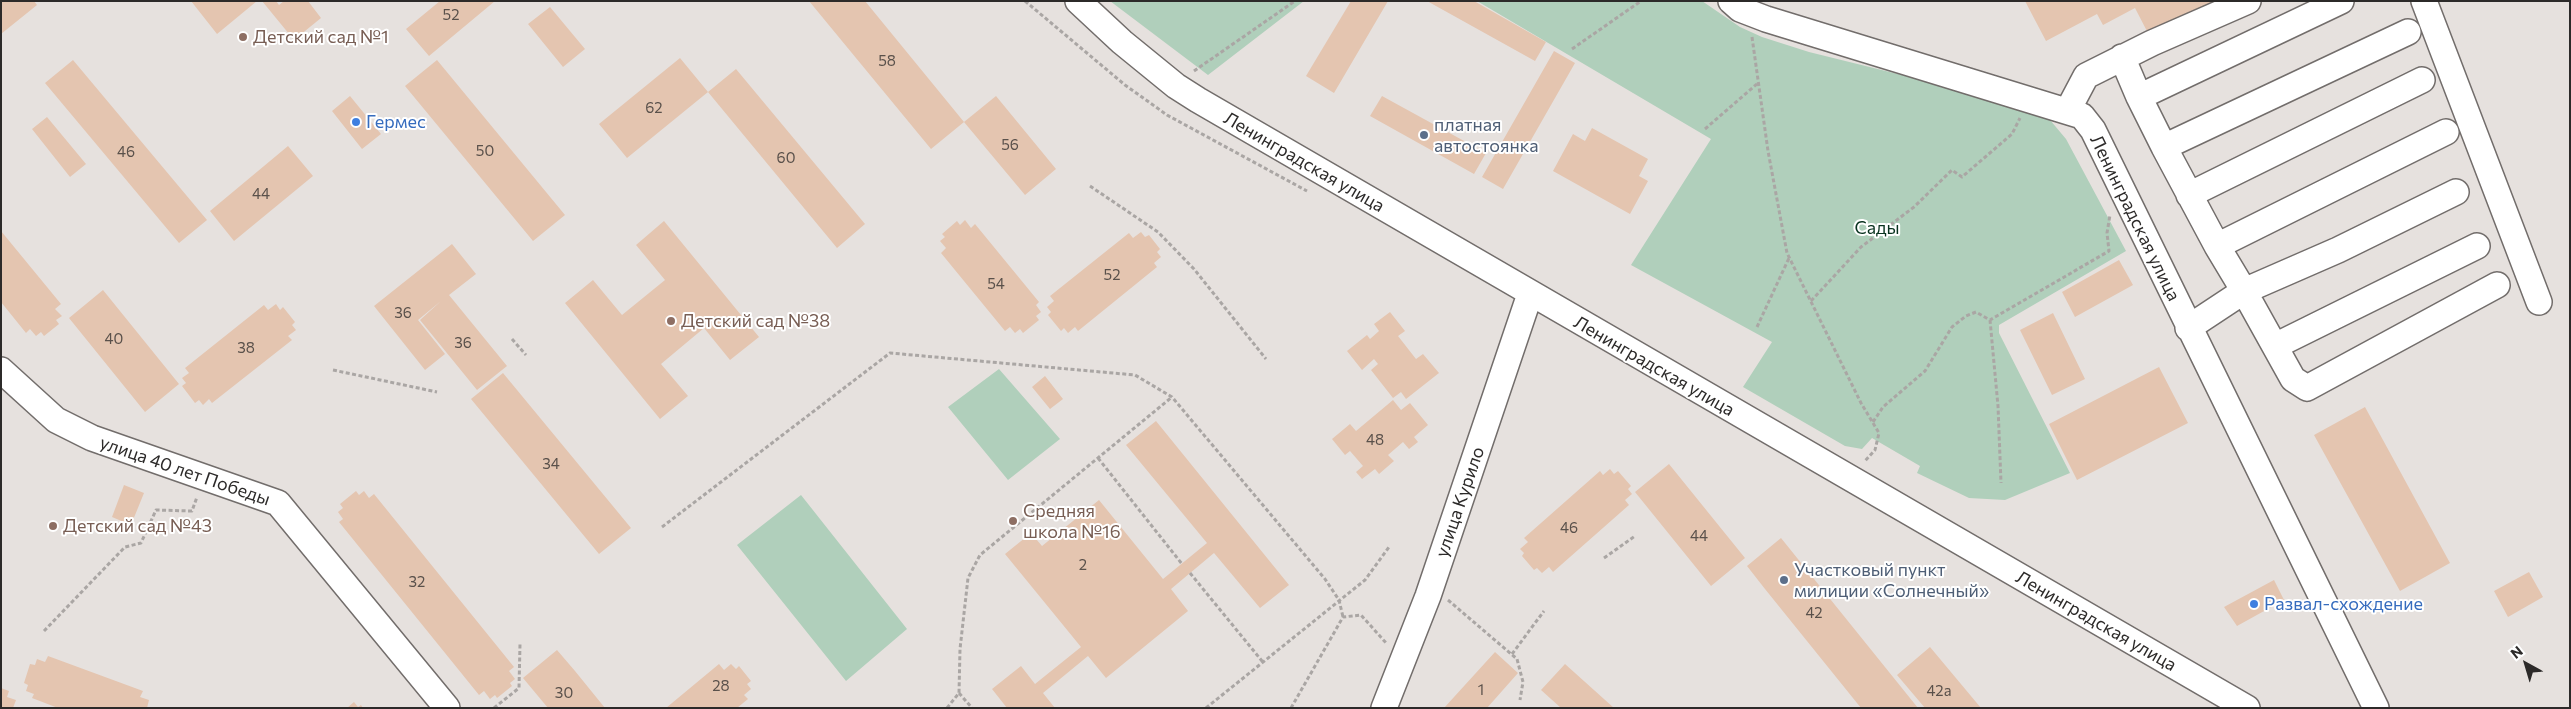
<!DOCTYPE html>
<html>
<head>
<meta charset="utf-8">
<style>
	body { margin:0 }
	#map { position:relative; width:2571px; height:709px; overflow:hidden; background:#e6e1de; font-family:Commissioner,sans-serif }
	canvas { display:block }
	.frame { position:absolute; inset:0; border:2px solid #2c2a29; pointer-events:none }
	.north { position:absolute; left:2501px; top:639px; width:50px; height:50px; -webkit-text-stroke:4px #fff; paint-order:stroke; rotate:321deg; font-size:14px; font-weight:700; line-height:20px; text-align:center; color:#2c2a29 }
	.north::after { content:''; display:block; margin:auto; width:18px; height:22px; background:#2c2a29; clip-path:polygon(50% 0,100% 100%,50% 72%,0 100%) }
</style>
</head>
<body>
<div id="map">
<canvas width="2571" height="709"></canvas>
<div class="frame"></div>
<div class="north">N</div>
</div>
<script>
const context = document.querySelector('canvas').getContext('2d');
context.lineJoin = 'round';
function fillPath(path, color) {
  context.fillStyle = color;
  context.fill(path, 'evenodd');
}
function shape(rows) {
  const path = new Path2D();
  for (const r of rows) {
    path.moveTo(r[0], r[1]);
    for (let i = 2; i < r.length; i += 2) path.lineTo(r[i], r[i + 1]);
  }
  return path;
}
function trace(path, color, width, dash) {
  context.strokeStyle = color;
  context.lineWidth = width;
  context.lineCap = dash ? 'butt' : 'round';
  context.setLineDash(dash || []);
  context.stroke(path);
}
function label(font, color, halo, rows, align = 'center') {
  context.font = font + ' Commissioner,sans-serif';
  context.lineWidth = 4;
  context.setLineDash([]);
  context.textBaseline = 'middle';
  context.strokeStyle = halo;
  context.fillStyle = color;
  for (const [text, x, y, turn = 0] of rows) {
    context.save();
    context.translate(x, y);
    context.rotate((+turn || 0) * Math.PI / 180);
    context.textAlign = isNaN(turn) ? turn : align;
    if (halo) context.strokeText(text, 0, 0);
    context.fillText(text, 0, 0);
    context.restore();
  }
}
const green = shape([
	[1110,1,1304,1,1208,75],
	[1477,1,1702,1,1740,27,1762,37,1809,52,2035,108,2045,114,2066,139,2126,251,1999,325,1999,333,2070,473,2005,500,1969,498,1917,473,1920,466,1872,438,1862,449,1845,446,1743,387,1772,342,1631,265,1711,139],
	[999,369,1060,439,1008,480,948,407],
	[801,495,907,629,846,681,737,545]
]);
const building = shape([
	[1,1,34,1,37,5,1,34],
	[191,1,257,1,217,34],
	[262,1,276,1,279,5,284,1,308,1,321,18,294,40],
	[440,1,495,1,429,56,406,29],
	[809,1,865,1,964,122,996,96,1056,169,1025,195,964,122,931,149],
	[1351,1,1388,1,1334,93,1306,76],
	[1427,1,1474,1,1546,42,1535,61],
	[2025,1,2218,1,2150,37,2135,8,2103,25,2097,14,2046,41],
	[550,7,585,49,563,67,528,24],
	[1554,51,1575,63,1503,189,1482,177],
	[680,58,708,92,627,158,599,124],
	[73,60,207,220,179,243,45,83],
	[437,60,565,215,533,241,405,86],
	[736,69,865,224,837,248,708,92],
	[350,96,381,134,362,149,332,111],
	[1382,96,1486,153,1474,174,1370,116],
	[47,117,86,164,70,177,32,129],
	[1592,128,1648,159,1639,176,1648,181,1630,214,1553,171,1573,134,1585,141],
	[288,146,313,176,234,241,210,211],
	[965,220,971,228,975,224,1039,302,1036,305,1041,312,1036,316,1039,320,1023,333,1020,329,1015,333,1010,327,1005,331,941,253,946,248,940,241,945,237,942,234,957,221,960,225],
	[664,221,759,337,730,360,704,328,661,364,688,396,660,419,565,303,593,280,622,315,665,280,636,245],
	[1,231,61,304,55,309,62,316,56,320,59,324,44,336,41,332,36,336,30,329,26,333,1,302],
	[1141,232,1145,237,1149,235,1160,249,1157,252,1161,257,1154,263,1157,267,1078,331,1075,327,1068,333,1064,328,1061,331,1048,315,1051,312,1047,307,1054,301,1050,296,1129,233,1133,238],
	[452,244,476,274,449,295,507,366,477,390,420,320,441,301,418,320,445,354,425,370,374,306],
	[2119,260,2133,285,2075,317,2062,292],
	[103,290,179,384,145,412,69,318],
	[276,304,280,310,283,307,295,322,292,325,296,330,288,336,292,340,212,403,209,399,203,405,199,400,195,403,182,386,186,383,182,378,189,373,185,368,264,305,268,310],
	[1390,312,1405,331,1398,336,1416,359,1423,354,1439,373,1406,399,1401,392,1393,398,1371,370,1378,364,1374,359,1362,370,1347,351,1367,335,1370,339,1379,331,1374,324],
	[2053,313,2085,379,2052,395,2020,330],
	[2159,367,2188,423,2077,480,2049,424],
	[503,373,631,528,599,554,471,399],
	[1045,376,1063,399,1050,409,1032,387],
	[1393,400,1401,410,1410,403,1428,425,1414,437,1418,442,1409,449,1403,442,1388,455,1394,461,1379,474,1375,469,1362,479,1356,472,1363,466,1350,451,1345,455,1332,439,1350,424,1356,431],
	[2365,407,2450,563,2400,591,2314,435],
	[1156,421,1289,585,1260,608,1214,553,1171,589,1188,611,1106,678,1088,656,1043,693,1055,708,1007,708,992,689,1021,666,1035,684,1081,647,1005,554,1031,533,1042,546,1099,500,1163,579,1207,543,1126,445],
	[1669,464,1745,558,1711,586,1635,492],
	[1610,469,1614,474,1618,471,1631,486,1628,489,1632,494,1625,500,1629,505,1553,572,1549,567,1542,573,1537,568,1534,570,1522,556,1524,553,1520,549,1528,542,1524,538,1600,471,1603,475],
	[124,485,144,493,131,525,112,517],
	[356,491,359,495,364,491,369,498,374,494,514,667,509,671,515,679,510,683,512,686,497,698,495,695,490,699,484,691,479,695,339,522,343,519,338,512,343,508,340,504],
	[1781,538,1918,708,1861,708,1765,589,1747,566],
	[2529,572,2543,597,2508,617,2494,591],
	[2274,580,2284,600,2237,626,2224,607],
	[1930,647,1981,708,1925,708,1897,675],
	[557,650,575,671,605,708,548,708,523,678],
	[1495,652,1518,673,1487,708,1444,708],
	[48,656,143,691,140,697,149,700,147,708,58,708,32,698,34,694,26,691,28,685,24,683,30,664,35,665,37,659,45,662],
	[719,664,724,670,731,664,736,669,739,666,751,681,747,684,751,689,744,695,748,699,737,708,666,708],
	[1565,664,1614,708,1561,708,1541,690],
	[1,688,9,691,7,697,16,700,13,708,1,708],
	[354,702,358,707,361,705,363,708,347,708]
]);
const path = shape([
	[1025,1,1125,85,1167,115,1307,191],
	[1752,37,1768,151,1787,253,1861,403,1879,433,1875,450,1865,461],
	[1572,49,1641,1],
	[1194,71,1295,1],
	[1705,129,1758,83],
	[1090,186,1158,232,1194,269,1266,359],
	[1811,301,1861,247,1914,207,1952,170,1962,177,2012,134,2020,118],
	[1990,320,1998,406,2001,483],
	[1757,327,1789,258],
	[512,339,526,355],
	[333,370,437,392],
	[1873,422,1883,407,1925,371,1952,327,1966,316,1976,312,1990,320,2109,251,2107,233,2110,215],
	[1098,458,1182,564],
	[662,527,890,353,1135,375,1172,397,1325,579,1339,600,1343,617],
	[1604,558,1635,536],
	[1190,573,1262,661],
	[1448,600,1517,659,1523,682,1520,700],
	[44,631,125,547,141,543,156,510,192,511,197,497],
	[1512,654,1544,611],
	[959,693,972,708],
	[494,708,519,688,520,644],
	[947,708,959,693,960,649,968,578,980,555,1172,397],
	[1206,708,1365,580,1389,547],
	[1291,708,1343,617,1361,615,1387,644]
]);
const minor = shape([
	[1078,1,1122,42,1176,86,1198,100,2247,708],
	[1731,1,1740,9,1766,19,2082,116,2093,130,2376,708],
	[2424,1,2539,302],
	[2122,57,2139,97,2164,147,2217,246,2244,291,2188,328],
	[2139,97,2341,1],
	[2068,110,2086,76,2152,43,2248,1],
	[2164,147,2408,32],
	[2456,192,2338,250,2244,291,2293,379,2307,388,2497,285],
	[2189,195,2422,80],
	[2217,246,2446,132],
	[2275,346,2477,246],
	[1,370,56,420,92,438,278,503,447,708],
	[1384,708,1428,596,1530,294]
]);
const markers = [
	[243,37,5,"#8d6e63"],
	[356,122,5,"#3f7fe0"],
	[1424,135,5,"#5c6f8a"],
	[671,321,5,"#8d6e63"],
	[1013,521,5,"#8d6e63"],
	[53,526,5,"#8d6e63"],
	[1784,580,5,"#5c6f8a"],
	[2254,604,5,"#3f7fe0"]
];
const numberNames = [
	["52",451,15],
	["58",887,61],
	["62",654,108],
	["56",1010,145],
	["50",485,151],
	["46",126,152],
	["60",786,158],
	["44",261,194],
	["52",1112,275],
	["54",996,284],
	["36",403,313],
	["40",114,339],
	["36",463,343],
	["38",246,348],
	["48",1375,440],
	["34",551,464],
	["46",1569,528],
	["44",1699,536],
	["2",1083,565],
	["32",417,582],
	["42",1814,613],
	["28",721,686],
	["1",1481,690],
	["42a",1939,691],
	["30",564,693]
];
const educationNames = [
	["Детский сад №1",253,37],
	["Детский сад №38",681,321],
	["Средняя",1023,511],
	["школа №16",1023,532],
	["Детский сад №43",63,526]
];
const shopNames = [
	["Гермес",366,122],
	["Развал-схождение",2264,604]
];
const serviceNames = [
	["платная",1434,125],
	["автостоянка",1434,146],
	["Участковый пункт",1794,570],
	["милиции «Солнечный»",1794,591]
];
const streetNames = [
	["Ленинградская улица",1304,162,30],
	["Ленинградская улица",2135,218,64],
	["Ленинградская улица",1654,366,30],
	["улица 40 лет Победы",185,471,19],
	["улица Курило",1460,502,-71],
	["Ленинградская улица",2096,621,30]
];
const parkNames = [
	["Сады",1877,228]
];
fillPath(green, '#b0cfbb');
fillPath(building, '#e4c5b0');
trace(minor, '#726d6b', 28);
trace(path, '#aaa6a4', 3, [4, 2.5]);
trace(minor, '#fff', 25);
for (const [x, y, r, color] of markers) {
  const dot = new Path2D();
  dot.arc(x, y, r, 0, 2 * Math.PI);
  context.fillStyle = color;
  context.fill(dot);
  trace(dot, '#fff', 2);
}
label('15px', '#5a514b', null, numberNames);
label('18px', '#785e54', '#fff', educationNames, 'left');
label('18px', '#366cbe', '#fff', shopNames, 'left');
label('18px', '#4e5e75', '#fff', serviceNames, 'left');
label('18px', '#2c2a29', '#fff', streetNames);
label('18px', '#09331f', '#fff', parkNames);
</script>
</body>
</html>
